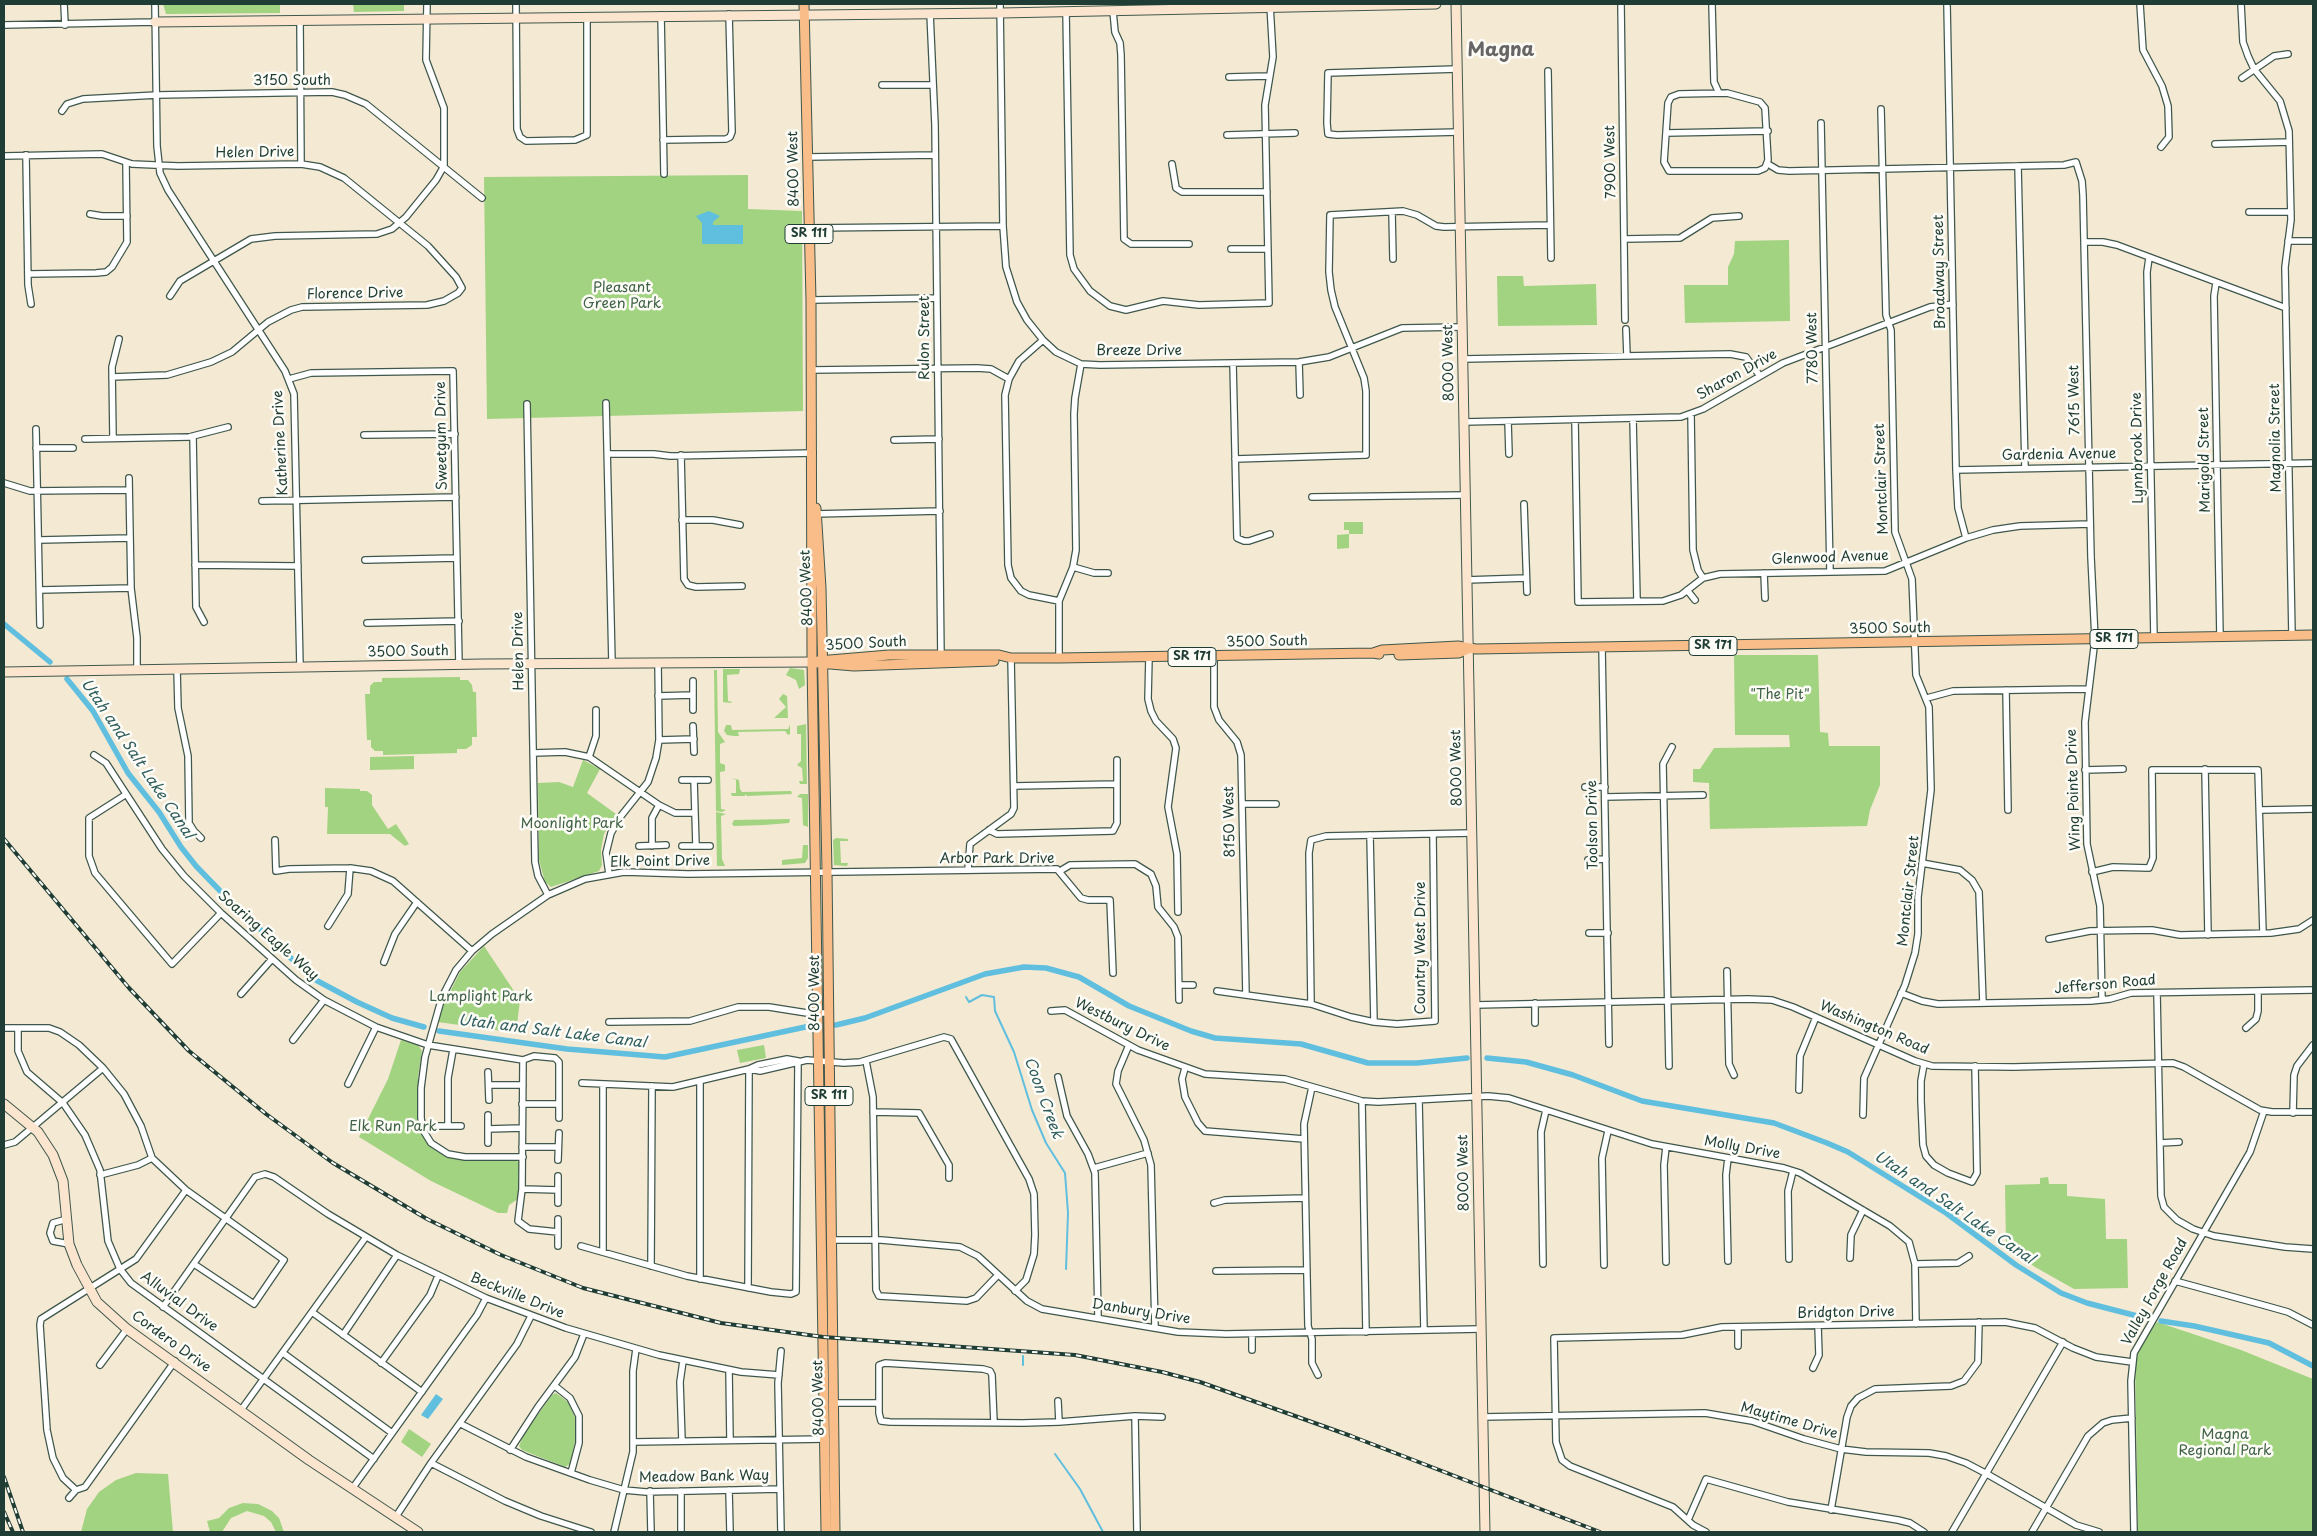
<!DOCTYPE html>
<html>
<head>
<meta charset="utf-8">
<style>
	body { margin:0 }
	#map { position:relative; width:2317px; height:1536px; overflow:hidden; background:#f4e9d3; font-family:"Playpen Sans",sans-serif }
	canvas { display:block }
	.frame { position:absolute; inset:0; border:5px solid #1f3d34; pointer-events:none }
</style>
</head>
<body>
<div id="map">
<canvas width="2317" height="1536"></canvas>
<div class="frame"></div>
</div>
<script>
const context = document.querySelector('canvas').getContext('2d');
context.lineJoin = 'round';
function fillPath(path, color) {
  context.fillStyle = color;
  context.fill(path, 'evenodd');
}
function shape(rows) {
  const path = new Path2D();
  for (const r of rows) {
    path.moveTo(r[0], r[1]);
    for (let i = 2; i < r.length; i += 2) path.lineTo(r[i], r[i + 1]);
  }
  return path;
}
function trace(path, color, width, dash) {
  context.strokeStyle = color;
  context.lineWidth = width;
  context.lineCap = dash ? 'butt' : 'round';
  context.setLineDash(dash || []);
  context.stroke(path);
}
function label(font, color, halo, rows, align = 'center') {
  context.font = font + ' "Playpen Sans",sans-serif';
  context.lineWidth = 5;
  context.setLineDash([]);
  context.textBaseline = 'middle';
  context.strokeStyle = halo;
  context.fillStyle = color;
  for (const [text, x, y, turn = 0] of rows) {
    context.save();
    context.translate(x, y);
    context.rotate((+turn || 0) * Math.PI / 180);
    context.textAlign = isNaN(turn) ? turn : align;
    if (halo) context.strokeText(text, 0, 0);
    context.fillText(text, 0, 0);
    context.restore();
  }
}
const green = shape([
	[163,4,280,4,280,13,166,14],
	[353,4,404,4,404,11,354,12],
	[748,175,748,209,802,211,803,411,487,419,484,177],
	[1789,240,1790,321,1685,323,1684,285,1728,285,1728,267,1734,254,1735,241],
	[1497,276,1523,276,1524,286,1596,284,1597,325,1498,326],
	[1344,522,1363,522,1363,534,1349,534,1349,548,1337,549,1337,535,1349,534,1349,530,1344,530],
	[1734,655,1818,655,1820,732,1828,733,1829,746,1880,746,1880,785,1870,810,1867,826,1710,829,1709,783,1693,782,1693,769,1700,769,1714,748,1790,747,1789,735,1735,735],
	[790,668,804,670,805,685,799,689,796,680,786,675],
	[723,669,740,669,739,674,727,675,728,701,732,702,731,703,723,702],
	[714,670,717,670,718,732,725,742,720,744,720,763,725,765,725,771,720,772,721,809,726,810,722,812,716,811],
	[460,677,460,680,468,680,472,685,473,692,476,692,477,737,472,737,472,745,466,749,457,749,457,753,383,755,383,751,375,751,371,747,371,740,367,740,365,694,370,694,370,686,374,682,382,682,382,678],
	[783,694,787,696,788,718,774,718,786,707,779,699],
	[806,724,807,784,800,784,799,781,803,781,802,768,797,765,801,761,801,734,797,734,797,726],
	[790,725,790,734,788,735,785,731,738,732,739,736,734,736,727,735,724,731,726,725,731,725,732,730,788,729],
	[414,756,414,769,370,770,370,757],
	[583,760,600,769,587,793,616,814,604,834,601,850,602,865,599,871,551,887,545,882,539,860,538,783,559,782,573,787],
	[732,778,739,780,740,789,742,792,791,791,792,794,747,796,745,794,745,796,732,796,731,793,736,793,736,780],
	[325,788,360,789,360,791,367,791,372,795,372,805,388,829,396,824,409,844,405,846,390,834,327,834,328,807,325,807],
	[800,794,808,794,808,827,803,825,802,798,797,797],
	[716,812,726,814,721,816,722,859,725,866,717,866],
	[790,819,789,823,764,825,734,826,732,824,734,820],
	[836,838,848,839,848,841,840,841,841,863,848,863,847,866,834,865,833,840],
	[803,845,808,845,808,858,805,863,782,865,782,860,802,858],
	[484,946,520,1000,516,1033,438,1022,444,1004,460,972],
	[401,1040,418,1045,422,1051,418,1077,418,1118,421,1134,432,1148,447,1157,455,1159,514,1160,519,1162,518,1199,509,1205,507,1213,498,1213,431,1181,359,1137,388,1079],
	[764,1045,766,1058,740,1063,737,1050],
	[2048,1177,2049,1184,2067,1184,2067,1196,2105,1199,2106,1239,2127,1239,2128,1288,2074,1289,2035,1267,2006,1247,2005,1185,2040,1184,2040,1178],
	[2157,1322,2241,1350,2313,1379,2313,1532,2138,1532,2135,1361,2144,1340],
	[556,1393,568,1402,576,1420,576,1437,570,1464,565,1467,522,1450,519,1446,524,1434,552,1395],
	[409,1429,431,1444,422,1457,401,1442],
	[136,1473,168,1474,173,1532,81,1532,87,1509,99,1492,116,1480],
	[243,1503,258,1504,272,1511,279,1518,284,1532,276,1532,271,1522,264,1516,247,1511,231,1518,222,1532,210,1532,207,1521,219,1518,229,1508]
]);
const water = shape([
	[709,211,720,216,713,222,713,225,743,225,743,244,702,244,702,223,696,216],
	[436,1394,443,1399,428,1419,421,1415]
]);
const stream = shape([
	[966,997,969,1002,982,995,994,997,995,1011,1014,1052,1032,1110,1046,1143,1065,1173,1068,1213,1066,1269],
	[1023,1365,1023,1356],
	[1055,1454,1080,1489,1103,1532]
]);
const canal = shape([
	[4,624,50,662],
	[67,679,93,711,128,773,159,812,181,847,196,866,225,896,312,978,357,1002,392,1018,424,1027],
	[836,1025,865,1018,985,974,1024,967,1046,968,1079,977,1129,1006,1191,1031,1215,1038,1301,1044,1368,1063,1417,1063,1467,1058],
	[439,1031,567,1049,665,1057,810,1026],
	[1487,1058,1526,1062,1573,1075,1642,1101,1774,1123,1827,1143,1848,1152,1946,1213,2016,1265,2061,1293,2087,1303,2145,1318],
	[2161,1321,2194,1326,2269,1343,2313,1366]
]);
const street = shape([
	[64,4,65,25],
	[155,4,157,146,160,173,168,190,285,371,294,394,300,667],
	[516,4,517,129,520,137,526,141,575,140,587,135,587,16],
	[1000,4,1003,226,1006,267,1017,302,1027,320,1043,340,1056,352,1081,364,1100,365,1299,362,1329,357,1402,328,1462,327],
	[1621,4,1625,320],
	[1712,4,1714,82,1719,93],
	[1947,4,1956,470,1958,508,1966,538],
	[2140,4,2143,50,2162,86,2168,106,2169,137,2161,147],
	[2241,4,2243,42,2248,56,2254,69,2280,101,2289,131,2291,220,2285,267,2292,635],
	[1066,11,1070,255,1074,269,1090,291,1110,306,1126,310,1163,301,1199,305,1269,303,1265,105,1273,57,1270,5],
	[1113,11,1115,32,1120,43,1121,55,1124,239,1131,244,1189,244],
	[930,13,935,125,941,658],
	[661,15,664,174],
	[300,20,301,164],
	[4,25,155,22],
	[1457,69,1328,73,1327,123,1328,134,1337,135,1459,132],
	[1548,71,1551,258],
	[1229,77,1268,76],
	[2242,78,2274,56,2288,54],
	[882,85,932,85],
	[1727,93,1760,102,1765,108,1768,160,1765,168,1758,171,1669,171,1664,162,1668,103,1671,97,1679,94,1727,93],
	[62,111,67,104,83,99,157,95,332,92,345,95,366,104,482,198],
	[1821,123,1830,572],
	[1666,133,1768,131],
	[1227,135,1295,133],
	[663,140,726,139,730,137,732,132,729,14],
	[2215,144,2289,142],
	[26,155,28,285,31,304],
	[4,156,102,154,132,164,178,166,301,164,320,167,344,178,428,246,456,277,462,288,458,293,444,301,427,305,302,307,291,310,268,322,232,352,211,362,167,375,112,377],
	[808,157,935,155],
	[1172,164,1176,188,1182,192,1267,192],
	[1768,164,1778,170,1789,171,2064,165,2076,162,2082,181,2083,195,2091,557,2095,639,2085,722,2087,844,2100,906,2102,1000],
	[2018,166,2025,468],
	[1392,212,1393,259],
	[2249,212,2291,212],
	[90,214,102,216,127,216],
	[809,228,1003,226],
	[1625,239,1680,238,1712,218,1739,216],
	[2288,241,2313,241],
	[2085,242,2103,242,2117,245,2286,308],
	[1231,249,1267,249],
	[2149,258,2147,272,2154,638],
	[28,274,96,273,106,272,112,267,127,242,126,163],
	[2216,283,2214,296,2220,637],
	[170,296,180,281,251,239,275,236,377,234,392,229,406,217,436,180,444,166,444,108,426,60,427,4],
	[811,300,937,298],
	[1626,329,1627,356],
	[1043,340,1019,361,1009,379,1005,395,1008,565,1011,578,1021,591,1029,595,1059,601],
	[1463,359,1730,354,1746,357,1760,376],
	[1299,362,1300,395],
	[1233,363,1237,538,1244,541,1249,541,1270,534],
	[811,370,977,368,991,369,1009,379],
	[289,379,311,373,453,371,459,665],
	[606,403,612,663],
	[527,404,535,862,538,876,548,895],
	[1691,414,1693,550,1698,570,1703,578],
	[1633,419,1637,601],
	[1575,420,1578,602,1663,601,1681,595,1703,578,1720,574,1885,571,1966,538,1993,530,2020,526,2090,524],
	[1508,421,1509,454],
	[1464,422,1681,417,1703,409,1783,363,1930,307,1953,304],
	[36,429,40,625],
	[364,435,455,434],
	[193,436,196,607,204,622],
	[113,438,112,367,119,339],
	[85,439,189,437,228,427],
	[894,440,939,439],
	[36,448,73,448],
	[608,454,654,454,670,456,813,453],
	[681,455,684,579,688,585,696,587,742,586],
	[1235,459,1366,455,1366,391,1364,378,1335,307,1331,290,1329,272,1330,215,1403,211,1417,215,1436,226,1444,227,1550,225],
	[1956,470,2313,463],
	[129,478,131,588,137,638,137,669],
	[4,483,30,491,129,490],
	[1312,497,1465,495],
	[262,501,456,497],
	[1524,504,1527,592],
	[814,514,940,511],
	[682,520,713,520,740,525],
	[39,540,130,538],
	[365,560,457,558],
	[195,565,298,566],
	[1073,567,1094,573,1108,573],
	[1764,573,1765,598],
	[1466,580,1526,578],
	[40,590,131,588],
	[1687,590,1695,600],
	[367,623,459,621],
	[1602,647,1609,1044],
	[1214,656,1214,707,1219,720,1237,742,1241,755,1246,995],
	[1149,657,1148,699,1151,711,1156,721,1173,739,1176,748,1168,807,1177,854,1178,912],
	[1059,658,1059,601,1073,567,1076,550,1074,414,1075,398,1081,364],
	[177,669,178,708,188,756,189,823,194,831,201,838],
	[693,681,693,710],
	[2006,690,2008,810],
	[658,696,693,695],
	[1927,698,1953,691,2088,689],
	[693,726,694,752],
	[659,740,694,739],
	[533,753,565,752,589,757,659,805,675,813,695,813],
	[94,755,106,763,162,849,184,876,221,913,296,980,324,1000,376,1027,428,1045,523,1060,534,1056,555,1058,559,1062,559,1118],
	[589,757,596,736,596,710],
	[2205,769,2208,935],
	[2085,770,2123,769],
	[682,780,708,780],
	[694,780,696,846],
	[1014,786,1117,784],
	[1585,787,1605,787],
	[125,795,89,818,89,856,95,873,172,964,221,913],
	[1605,797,1703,795],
	[1242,804,1276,804],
	[2261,810,2313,809],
	[989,830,997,834,1113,831,1117,823,1117,760],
	[1370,835,1374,1022],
	[275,840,276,871,289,869,350,868,371,871,393,881,472,951],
	[639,846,666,845],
	[652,846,652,818,659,805],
	[682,846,710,846],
	[1588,860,1606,859],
	[1922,863,1960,870,1972,880,1979,892,1983,1003],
	[968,870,970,844,1011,814,1014,808,1011,658],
	[1060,871,1070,865,1135,864,1151,874,1156,886,1158,907,1174,927,1178,937,1179,1000],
	[2092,872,2113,867,2149,868,2153,858,2152,770,2258,770,2263,933],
	[609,874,606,853,611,833,621,816,648,782,656,758,659,740,658,662],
	[328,926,348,894,350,868],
	[1589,933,1608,933],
	[2049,939,2090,931,2152,930,2180,935,2271,933,2299,929,2313,920],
	[384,962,395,934,417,902],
	[1727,971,1729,1064,1734,1075],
	[1179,985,1193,985],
	[1217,991,1311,1004,1351,1017,1374,1022,1397,1024,1435,1021,1433,834],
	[1901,993,1922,1001,1938,1004,2091,1001,2110,999,2131,993,2313,990],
	[2157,993,2161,1196,2164,1207,2177,1220,2193,1229,2214,1236,2285,1247,2313,1249],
	[241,994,272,959],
	[1535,1003,1535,1023],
	[1311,1004,1309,853,1311,840,1326,836,1472,833],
	[1475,1005,1748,999,1772,1000,1793,1007,1915,1061,1932,1066,2014,1067,2173,1063,2184,1067,2260,1110,2272,1112,2313,1112],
	[1051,1011,1065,1010,1138,1050,1205,1074,1285,1079,1362,1101,1378,1102,1488,1096,1509,1098,1652,1144,1784,1168,1800,1173,1890,1226,1909,1242,1915,1264,1916,1324],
	[609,1022,690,1021,738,1007,769,1007,807,1013,829,1013],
	[4,1028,49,1028,60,1032,79,1045,103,1068,124,1094,141,1126,152,1158,186,1190,284,1260,254,1304,194,1264],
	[18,1028,18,1051,27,1072,63,1103,85,1135,100,1170,108,1241,120,1269,131,1283,374,1459],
	[2246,1028,2256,1019,2258,1011,2258,991],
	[293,1040,324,1000],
	[1129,1045,1118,1071,1116,1084,1144,1140,1151,1165,1155,1328],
	[523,1060,522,1189,518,1221,529,1229,558,1232],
	[798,1061,787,1059,758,1065,749,1069,760,1071,807,1060,844,1063,860,1062,944,1037,951,1039,1029,1179,1034,1194,1035,1235,1034,1254,1026,1280,1015,1291],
	[866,1061,873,1097,876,1290,879,1296,967,1301,976,1298,998,1275],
	[1924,1064,1921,1081,1921,1101,1923,1145,1926,1156,1934,1165,1948,1173,1972,1182,1977,1173,1975,1066],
	[1669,1066,1663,764,1672,747],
	[1185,1068,1182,1079,1185,1097,1198,1123,1205,1131,1304,1139],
	[488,1072,489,1100],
	[1058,1077,1067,1116,1088,1154,1095,1173,1098,1317],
	[582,1083,673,1087,749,1069,748,1288],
	[348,1084,376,1027],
	[489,1085,523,1085],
	[1312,1087,1304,1124,1308,1326,1312,1339,1312,1363,1318,1375],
	[1799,1090,1800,1056,1816,1017],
	[1362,1101,1366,1332],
	[1419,1101,1424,1330],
	[522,1104,558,1104],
	[873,1112,919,1113,949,1165,949,1178],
	[2293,1113,2294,1075,2297,1066,2313,1045],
	[1863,1115,1864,1078,1905,985,1915,953,1918,934,1918,897,1931,790,1929,707,1916,675,1912,579,1895,532,1891,330,1886,315,1881,109],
	[435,1126,461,1126],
	[448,1126,448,1078,453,1050],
	[488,1129,522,1128],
	[488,1143,488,1115],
	[2160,1143,2179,1142],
	[4,1145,15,1142,103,1068],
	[522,1147,558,1147],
	[1666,1147,1664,1165,1666,1262],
	[523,1157,465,1157,448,1154,431,1143,423,1130,421,1118,421,1088,425,1057,442,997,456,970,472,951,492,934,548,895,585,879,624,872,688,874,1057,869,1081,898,1088,900,1110,900,1113,973],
	[558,1160,559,1133],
	[1094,1168,1148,1153],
	[100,1175,138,1165,152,1158],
	[558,1176,558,1203],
	[522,1189,558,1190],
	[1214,1203,1225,1200,1305,1198],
	[67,1219,53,1223,50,1233,53,1241,69,1244],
	[558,1219,558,1246],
	[830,1240,881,1240,960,1247,978,1256,1027,1301,1042,1309,1178,1332,1226,1334,1480,1329],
	[581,1246,687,1276,771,1292,791,1294,796,1292,798,1061],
	[603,1252,603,1084],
	[1850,1258,1851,1235,1863,1210],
	[1789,1259,1788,1191,1793,1171],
	[1728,1261,1726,1175,1728,1158],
	[1543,1264,1541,1132,1546,1110],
	[1915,1264,1958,1263,1969,1256],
	[1604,1265,1602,1158,1608,1131],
	[651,1266,652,1086],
	[1216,1271,1307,1270],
	[700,1279,700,1081],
	[2175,1281,2263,1305,2288,1312,2313,1325],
	[163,1307,255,1177,265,1174,274,1177,328,1214,397,1255,486,1298,566,1328,659,1355,741,1372,779,1375],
	[312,1312,422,1392],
	[1738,1327,1738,1346],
	[1252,1334,1252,1350],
	[343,1335,397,1255],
	[283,1353,392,1433],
	[381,1363,430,1295,438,1276],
	[100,1365,127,1329],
	[1813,1368,1819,1355,1818,1326],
	[729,1370,730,1440],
	[555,1386,570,1398,579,1416,579,1443,571,1473],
	[1058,1401,1059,1422],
	[833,1403,878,1403],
	[241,1410,366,1237],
	[1135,1416,1137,1532],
	[1482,1417,1705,1413,1752,1421,1804,1439,1841,1449,1866,1452,1929,1453,1946,1456,1966,1463,1987,1474,2076,1525,2099,1532],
	[994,1423,992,1375,990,1371,983,1369,885,1363,879,1365,879,1413,881,1421,890,1422,1023,1423,1059,1422,1135,1416,1162,1417],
	[461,1424,526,1457,590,1480,624,1490,646,1492,780,1489],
	[682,1441,680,1382,683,1361],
	[633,1442,825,1439],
	[510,1450,538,1407,575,1357,584,1334],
	[431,1463,505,1501,541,1516,591,1532],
	[352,1489,477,1315,486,1298],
	[76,1490,63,1478,53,1458,47,1430,40,1325,41,1319,136,1259,186,1190],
	[729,1490,730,1532],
	[650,1491,651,1532],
	[681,1491,681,1532],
	[69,1498,76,1490,85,1487,175,1361],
	[1831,1510,1847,1417,1851,1406,1858,1398,1875,1389,1951,1386,1964,1381,1978,1362,1979,1322],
	[395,1518,431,1463,517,1344,531,1316],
	[1688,1520,1706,1479,1788,1502,1898,1520,1910,1523,1924,1532],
	[614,1532,633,1452,633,1371,636,1349],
	[781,1532,778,1383,781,1351],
	[1706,1532,1693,1525,1673,1507,1570,1466,1562,1460,1556,1442,1554,1338,1682,1335,1722,1327,2005,1322,2035,1328,2073,1348,2096,1357,2132,1362],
	[1952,1532,2063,1342],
	[2032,1532,2088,1436,2103,1423,2112,1420,2132,1418],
	[2134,1532,2131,1381,2134,1353,2250,1152,2264,1111]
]);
const secondary = shape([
	[1456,4,1485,1532],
	[155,22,1001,13,1436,4],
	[4,672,483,664,812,662],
	[4,1104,38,1132,53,1155,63,1181,69,1244,77,1265,97,1302,127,1329,309,1460,418,1532]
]);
const primary = shape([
	[804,4,811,300,812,662,826,1532],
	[816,508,821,588,827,871,835,1532],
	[1373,653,1382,650,1458,646,1476,649,2313,635],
	[1399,655,1459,653,1468,649],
	[818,661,889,655,999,655,1011,658,1059,658,1373,653,1379,654],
	[818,663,854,666,994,661]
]);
const rail = shape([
	[4,839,129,988,189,1051,266,1114,333,1163,427,1219,501,1255,583,1288,721,1323,823,1337,1075,1355,1162,1372,1200,1382,1351,1436,1600,1532],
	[4,1477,23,1532],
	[4,1512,13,1532]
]);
const shields = [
	[809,234,48],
	[2114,639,48],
	[1713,646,48],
	[1192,657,48],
	[829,1096,48]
];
const shieldNames = [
	["SR 111",809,234],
	["SR 171",2114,639],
	["SR 171",1713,646],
	["SR 171",1192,657],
	["SR 111",829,1096]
];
const streetNames = [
	["3150 South",292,81],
	["Helen Drive",255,153,-1],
	["7900 West",1611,162,-91],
	["8400 West",794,169,-91],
	["Broadway Street",1940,272,-91],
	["Florence Drive",355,294,-1],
	["Rulon Street",925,338,-90],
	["7780 West",1813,348,-91],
	["Breeze Drive",1139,351],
	["8000 West",1449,363,-91],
	["Sharon Drive",1737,375,-29],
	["7615 West",2075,400,-91],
	["Sweetgum Drive",442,436,-91],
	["Magnolia Street",2276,438,-91],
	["Katherine Drive",281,443,-93],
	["Lynnbrook Drive",2138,448,-91],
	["Gardenia Avenue",2059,455,-1],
	["Marigold Street",2205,460,-91],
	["Montclair Street",1882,479,-92],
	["Glenwood Avenue",1830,558,-2],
	["8400 West",807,588,-92],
	["3500 South",1890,629,-1],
	["3500 South",1267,642,-1],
	["3500 South",866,644,-3],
	["Helen Drive",519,651,-91],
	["3500 South",408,652,-1],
	["8000 West",1457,768,-91],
	["Wing Pointe Drive",2074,790,-92],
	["8150 West",1230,822,-91],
	["Toolson Drive",1593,825,-91],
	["Arbor Park Drive",997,859],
	["Elk Point Drive",660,862,-1],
	["Montclair Street",1909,891,-84],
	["Soaring Eagle Way",268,936,41],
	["Country West Drive",1421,948,-90],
	["Jefferson Road",2105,985,-5],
	["8400 West",815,993,-90],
	["Westbury Drive",1122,1025,26],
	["Washington Road",1874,1028,23],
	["Molly Drive",1742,1148,10],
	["8000 West",1464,1173,-91],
	["Valley Forge Road",2155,1292,-61],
	["Beckville Drive",517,1296,22],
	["Alluvial Drive",179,1302,36],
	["Danbury Drive",1141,1312,9],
	["Bridgton Drive",1846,1313,-1],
	["Cordero Drive",171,1342,36],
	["8400 West",819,1398,-91],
	["Maytime Drive",1789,1421,16],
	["Meadow Bank Way",704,1477,-1]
];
const parkNames = [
	["Pleasant",622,288],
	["Green Park",622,304],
	["\"The Pit\"",1780,695],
	["Moonlight Park",572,824],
	["Lamplight Park",481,997],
	["Elk Run Park",393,1127],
	["Magna",2225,1435],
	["Regional Park",2225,1451]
];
const waterNames = [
	["Utah and Salt Lake Canal",137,759,56],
	["Utah and Salt Lake Canal",552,1032,7],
	["Coon Creek",1043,1098,70],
	["Utah and Salt Lake Canal",1954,1208,34]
];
const districtNames = [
	["Magna",1501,51]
];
fillPath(green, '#a2d381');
fillPath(water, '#60bfde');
trace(stream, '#60bfde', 2);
trace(canal, '#60bfde', 5.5);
trace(street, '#3f574c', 8);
trace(secondary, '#3f574c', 11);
trace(primary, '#3f574c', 11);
trace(street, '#fff', 5.5);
trace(secondary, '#fce5cf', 9);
trace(primary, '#f8bd88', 9);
trace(rail, '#1f3d34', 4);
trace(rail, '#fdfcf7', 2, [5.5]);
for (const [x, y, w] of shields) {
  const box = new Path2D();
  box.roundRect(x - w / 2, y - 9.5, w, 19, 4);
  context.fillStyle = '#fdfcf7';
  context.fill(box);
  trace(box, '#1f3d34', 1);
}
label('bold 12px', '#1f3d34', null, shieldNames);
label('14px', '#1f3d34', '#fdfcf7', streetNames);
label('14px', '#406247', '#fdfcf7', parkNames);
label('italic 15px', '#2f5e5e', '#fdfcf7', waterNames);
label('bold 19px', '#676565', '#fdfcf7', districtNames);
</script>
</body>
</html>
